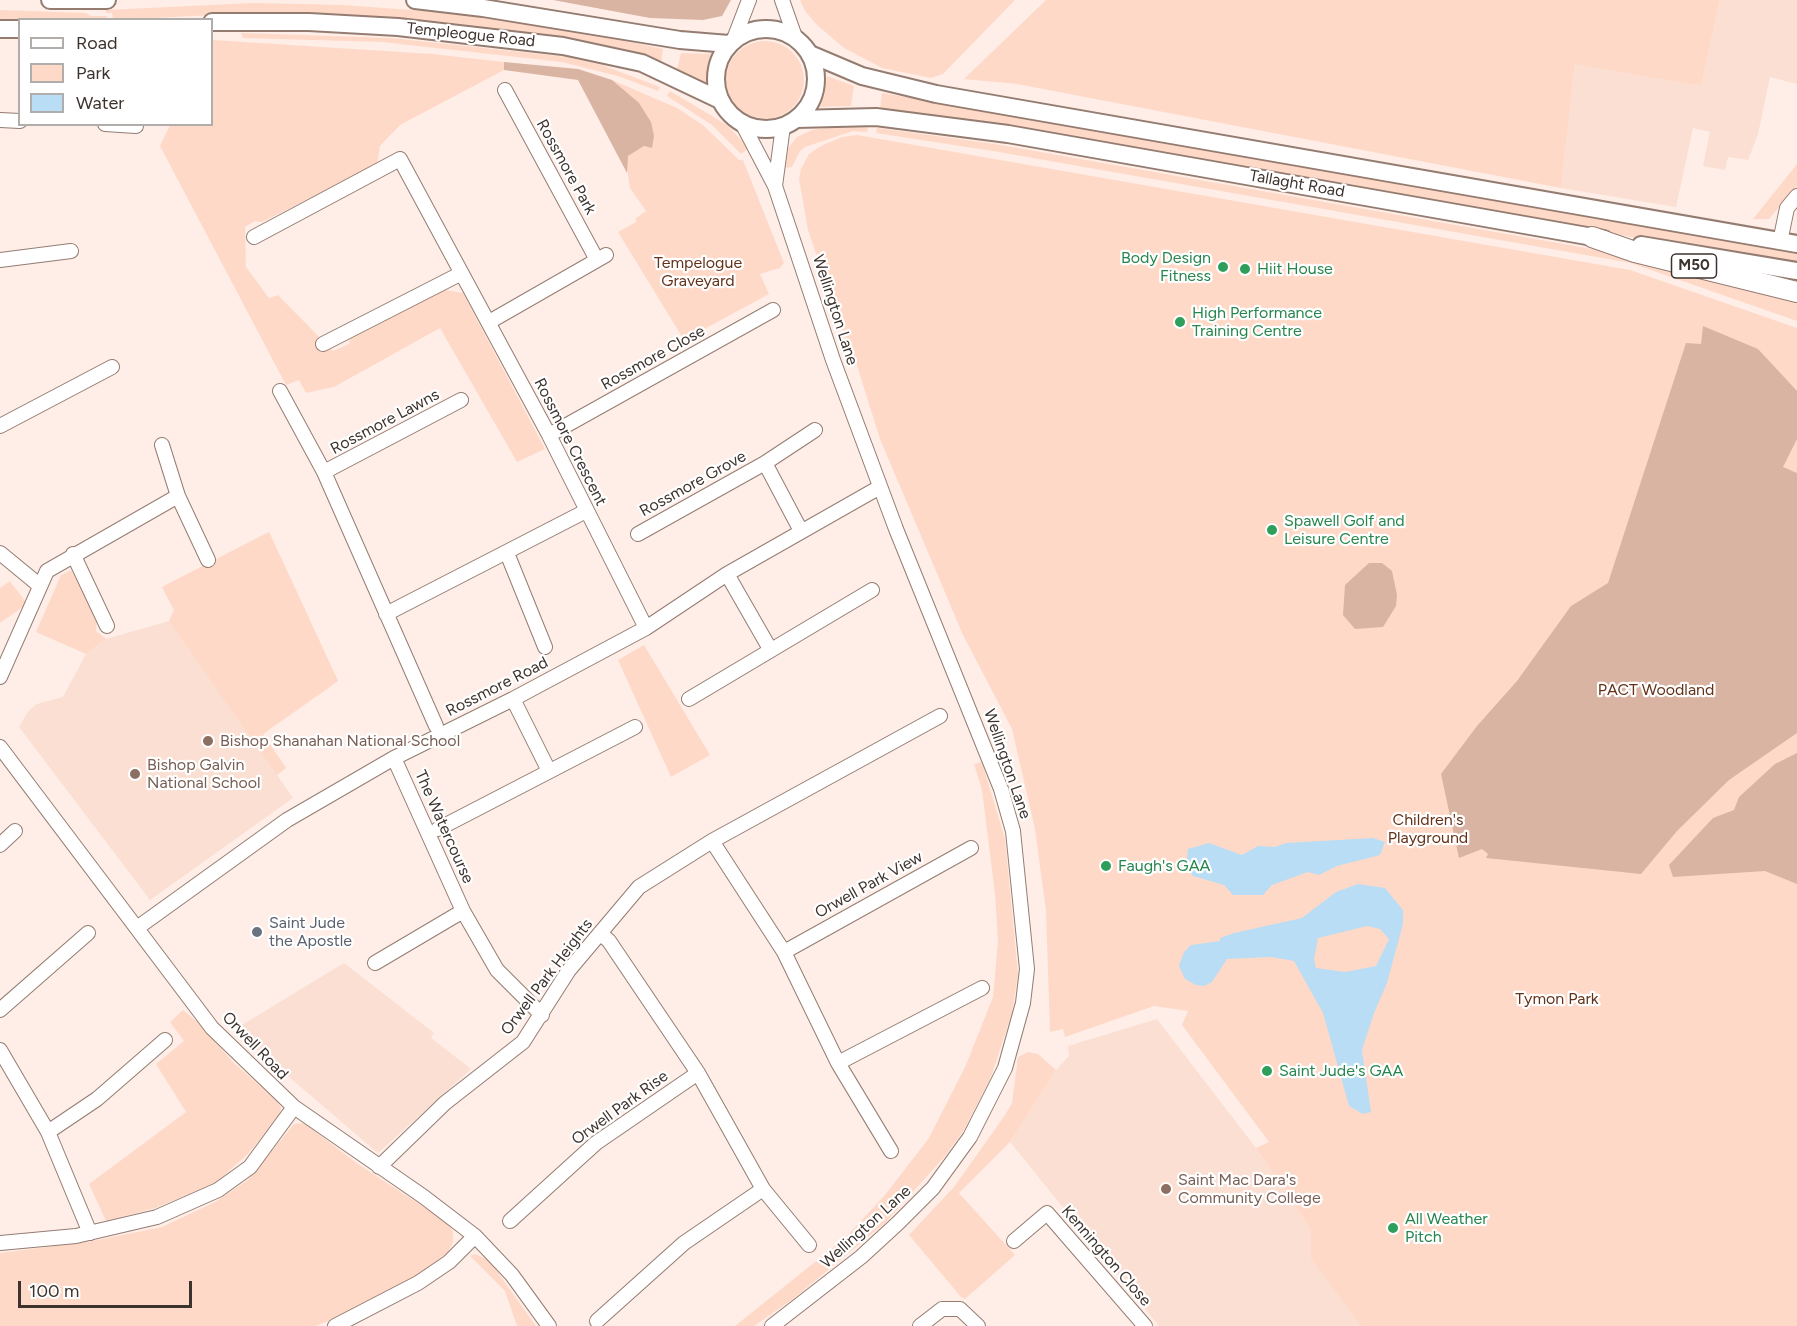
<!DOCTYPE html>
<html>
<head>
<meta charset="utf-8">
<style>
	body { margin:0 }
	#map { position:relative; width:1797px; height:1326px; overflow:hidden; background:#feeee7; font-family:Figtree,sans-serif }
	canvas { display:block }
	.legend { position:absolute; left:18px; top:18px; width:195px; height:108px; box-sizing:border-box; background:#fff; border:2px solid #b1adab; margin:0; padding:8px 10px; list-style:none; font-size:18px; color:#3d332e }
	.legend li { display:flex; align-items:center; gap:12px; height:30px }
	.legend b { width:30px; border:2px solid #b1adab }
	.scale { position:absolute; left:18px; top:1281px; width:174px; height:27px; box-sizing:border-box; border:3px solid #3d332e; border-top:0; padding-left:8px; font-size:18px; line-height:21px; white-space:nowrap; color:#3d332e; -webkit-text-stroke:4px #fff; paint-order:stroke }
</style>
</head>
<body>
<div id="map">
<canvas width="1797" height="1326"></canvas>
<ul class="legend">
<li><b style="height:8px;background:#fff"></b>Road</li>
<li><b style="height:16px;background:#ffd9c8"></b>Park</li>
<li><b style="height:16px;background:#b9ddf4"></b>Water</li>
</ul>
<div class="scale">100 m</div>
</div>
<script>
const context = document.querySelector('canvas').getContext('2d');
context.lineJoin = 'round';
function fillPath(path, color) {
  context.fillStyle = color;
  context.fill(path, 'evenodd');
}
function shape(rows) {
  const path = new Path2D();
  for (const r of rows) {
    if (r.length === 3) {
      path.moveTo(r[0] + r[2], r[1]);
      path.arc(r[0], r[1], r[2], 0, 2 * Math.PI);
      continue;
    }
    path.moveTo(r[0], r[1]);
    for (let i = 2; i < r.length; i += 2) path.lineTo(r[i], r[i + 1]);
  }
  return path;
}
function trace(path, color, width, dash) {
  context.strokeStyle = color;
  context.lineWidth = width;
  context.lineCap = dash ? 'butt' : 'round';
  context.setLineDash(dash || []);
  context.stroke(path);
}
function label(font, color, halo, rows, align = 'center') {
  context.font = font + ' Figtree,sans-serif';
  context.lineWidth = 4.5;
  context.setLineDash([]);
  context.textBaseline = 'middle';
  context.strokeStyle = halo;
  context.fillStyle = color;
  for (const [text, x, y, turn = 0] of rows) {
    context.save();
    context.translate(x, y);
    context.rotate((+turn || 0) * Math.PI / 180);
    context.textAlign = isNaN(turn) ? turn : align;
    if (halo) context.strokeText(text, 0, 0);
    context.fillText(text, 0, 0);
    context.restore();
  }
}
const built = shape([
	[1720,0,1797,0,1797,84,1770,77,1758,134,1748,160,1728,157,1725,170,1703,166,1710,132,1693,128,1676,207,1561,188,1575,63,1701,86],
	[269,532,338,681,263,734,286,768,277,775,293,798,150,900,19,727,29,710,37,704,63,697,86,654,106,639,169,621,174,610,162,587],
	[344,963,434,1033,431,1038,471,1069,378,1153,248,1042,237,1028],
	[1157,1019,1256,1148,1311,1230,1312,1258,1361,1326,1159,1326,1010,1142,1056,1070,1069,1056,1068,1046]
]);
const green = shape([
	[800,0,1015,0,943,74,931,78,882,68,844,48,816,24,805,11],
	[1046,0,1720,0,1701,86,1575,64,1561,188,1017,84,964,79],
	[253,3,343,5,454,13,617,39,663,49,661,64,604,45,570,39,415,21,323,14,254,13,113,20,112,13,106,13,106,10],
	[0,10,86,13,91,16,107,16,107,19,20,20,19,24,0,23],
	[241,33,392,38,567,57,602,65,660,87,658,91,618,76,562,62,382,42,243,38],
	[212,40,432,54,504,62,504,70,400,125,380,146,377,165,262,222,255,221,245,227,246,267,269,298,278,295,333,351,349,344,350,339,445,290,463,293,545,449,517,462,440,328,334,387,306,393,299,380,286,385,160,146,170,125,212,124],
	[765,80,39],
	[681,53,714,54,707,73,708,84,677,69],
	[827,76,854,86,851,106,818,107,824,97],
	[612,80,677,108,703,125,739,160,743,160,784,263,780,268,760,274,769,294,684,340,618,232,636,222,636,218,646,211,630,188,626,163,628,156,644,146,652,147],
	[670,91,727,125,749,148,741,154,712,125,667,96],
	[882,93,1797,253,1797,266,1009,128,880,109],
	[844,125,868,127,867,132,853,131,805,147,800,151,792,167,784,168,786,151,797,137,812,130],
	[877,128,995,144,1598,250,1797,302,1797,321,1631,263,993,151,876,133],
	[857,135,1630,270,1797,328,1797,1326,1361,1326,1311,1258,1311,1230,1256,1148,1269,1142,1182,1025,1188,1011,1154,1006,1065,1037,1063,1029,1050,1032,1046,911,1035,829,1012,729,963,635,880,439,853,353,848,347,808,230,799,179,801,169,809,154,821,146,842,137],
	[1797,164,1797,186,1769,219,1753,219],
	[269,532,338,681,263,734,286,768,277,775,169,621,174,610,162,587],
	[71,570,97,619,96,631,106,639,86,654,36,632,61,575],
	[10,581,27,604,0,623,0,588],
	[644,645,710,755,671,777,618,660],
	[982,762,1005,839,1018,974,1012,1013,991,1077,964,1130,946,1155,885,1223,793,1299,754,1326,735,1326,845,1238,885,1195,929,1138,966,1065,993,997,998,941,995,894,982,790,974,764],
	[183,1010,200,1024,233,1062,278,1102,281,1108,279,1115,248,1154,214,1184,155,1208,106,1221,89,1184,186,1112,156,1064,184,1041,170,1022],
	[1028,1052,1038,1054,1056,1070,1010,1142,959,1193,1015,1255,965,1299,961,1297,909,1235,954,1187,1005,1115,1012,1103,1018,1057],
	[304,1123,358,1164,445,1221,453,1231,453,1242,448,1252,412,1280,365,1307,315,1326,0,1326,0,1253,87,1242,162,1227,215,1202,248,1180,294,1124],
	[475,1254,489,1260,536,1326,517,1326,505,1291,470,1256]
]);
const forest = shape([
	[553,0,731,0,722,16,703,20,650,18],
	[504,62,578,69,612,80,639,103,651,122,654,136,652,148,644,146,628,156,627,173,578,80,504,70],
	[1703,326,1758,349,1797,391,1797,439,1783,467,1797,473,1797,733,1729,780,1677,831,1641,874,1486,858,1488,854,1482,849,1459,858,1441,774,1477,726,1517,681,1571,606,1608,583,1686,343,1701,344],
	[1369,563,1382,563,1392,571,1397,595,1396,606,1383,627,1355,629,1343,615,1345,585],
	[1797,753,1797,884,1765,871,1673,877,1669,865,1713,818,1734,810,1739,797,1775,764]
]);
const water = shape([
	[1373,838,1385,842,1380,855,1337,866,1319,875,1308,872,1272,885,1263,895,1233,895,1224,885,1193,876,1186,868,1188,849,1209,843,1242,855,1258,846,1275,847,1286,843],
	[1358,884,1385,888,1403,910,1403,924,1387,983,1374,1013,1362,1050,1371,1112,1363,1114,1349,1106,1323,1013,1294,961,1271,957,1227,959,1212,982,1204,986,1196,985,1185,979,1179,966,1184,952,1191,945,1220,941,1220,938,1234,933,1302,918,1336,892],
	[1367,926,1380,929,1389,939,1376,966,1345,972,1316,968,1314,959,1318,938]
]);
const minor = shape([
	[782,0,795,37],
	[734,39,749,0],
	[505,90,597,260],
	[0,120,20,121],
	[742,123,775,186,833,360,896,529,1001,789,1013,831,1027,969,1023,1003,1005,1068,970,1137,933,1188,898,1223,861,1257,772,1326],
	[105,124,136,126],
	[775,186,783,126],
	[254,237,400,159,549,435,646,628],
	[1780,242,1787,208,1797,196],
	[0,260,71,251],
	[489,322,606,255],
	[323,344,460,274],
	[280,391,324,472,436,726],
	[0,426,112,367],
	[549,435,773,310],
	[162,445,178,496,208,560],
	[765,463,801,531],
	[324,472,461,400],
	[638,534,765,463,815,430],
	[0,553,39,585],
	[507,553,545,647],
	[73,554,107,626],
	[727,574,770,649],
	[386,614,586,511],
	[0,677,47,571,178,496],
	[513,699,549,771],
	[689,699,872,590],
	[0,747,212,1028,294,1107,424,1197,475,1236,512,1275,549,1326],
	[394,758,463,911,497,970,542,1015],
	[438,829,635,727],
	[712,841,784,952,838,1063,891,1151],
	[0,845,15,831],
	[137,928,287,820,394,758,513,699,646,628,727,574,880,487],
	[600,933,609,941,698,1073,763,1189,809,1245],
	[784,952,971,848],
	[375,963,463,911],
	[0,1010,88,933],
	[0,1050,48,1132,90,1233],
	[838,1063,982,988],
	[48,1132,97,1099,165,1040],
	[379,1167,445,1103,523,1042,569,970,639,887,712,841,940,716],
	[510,1221,596,1143,698,1073],
	[1014,1241,1047,1213,1145,1326],
	[0,1243,76,1236,157,1217,218,1190,250,1167,294,1107],
	[597,1321,684,1243,763,1189],
	[335,1326,418,1283,449,1262,475,1236],
	[920,1326,942,1309,960,1309,978,1326]
]);
const major = shape([
	[50,0,107,0],
	[415,0,483,8,680,40,729,44],
	[212,22,309,22,398,27,563,46,642,63,720,100],
	[766,79,50],
	[0,29,20,29],
	[810,54,862,76,936,94,1797,244],
	[796,119,876,117,1008,134,1604,239],
	[1641,245,1797,271]
]);
const highway = shape([
	[1592,237,1635,252,1797,292]
]);
const markers = [
	[1223,267,6,"#2e9e5b"],
	[1245,269,6,"#2e9e5b"],
	[1180,322,6,"#2e9e5b"],
	[1272,530,6,"#2e9e5b"],
	[208,741,6,"#8d6e63"],
	[135,774,6,"#8d6e63"],
	[1106,866,6,"#2e9e5b"],
	[257,932,6,"#6b7280"],
	[1267,1071,6,"#2e9e5b"],
	[1166,1189,6,"#8d6e63"],
	[1393,1228,6,"#2e9e5b"]
];
const shields = [
	[1694,266,45]
];
const shieldNames = [
	["M50",1694,266]
];
const streetNames = [
	["Templeogue Road",471,35,6],
	["Rossmore Park",566,167,61],
	["Tallaght Road",1297,184,10],
	["Wellington Lane",835,310,72],
	["Rossmore Close",653,358,-29],
	["Rossmore Lawns",385,422,-28],
	["Rossmore Crescent",570,442,63],
	["Rossmore Grove",693,484,-29],
	["Rossmore Road",497,687,-27],
	["Wellington Lane",1007,764,71],
	["The Watercourse",444,827,66],
	["Orwell Park View",869,885,-29],
	["Orwell Park Heights",547,977,-53],
	["Orwell Road",255,1046,46],
	["Orwell Park Rise",620,1108,-36],
	["Wellington Lane",866,1227,-42],
	["Kennington Close",1106,1256,49]
];
const leisureNames = [
	["Body Design",1211,258,"right"],
	["Fitness",1211,276,"right"],
	["Hiit House",1257,269],
	["High Performance",1192,313],
	["Training Centre",1192,331],
	["Spawell Golf and",1284,521],
	["Leisure Centre",1284,539],
	["Faugh's GAA",1118,866],
	["Saint Jude's GAA",1279,1071],
	["All Weather",1405,1219],
	["Pitch",1405,1237]
];
const parkNames = [
	["Tempelogue",698,263],
	["Graveyard",698,281],
	["PACT Woodland",1656,690],
	["Children's",1428,820],
	["Playground",1428,838],
	["Tymon Park",1557,999]
];
const educationNames = [
	["Bishop Shanahan National School",220,741],
	["Bishop Galvin",147,765],
	["National School",147,783],
	["Saint Mac Dara's",1178,1180],
	["Community College",1178,1198]
];
const worshipNames = [
	["Saint Jude",269,923],
	["the Apostle",269,941]
];
fillPath(built, '#fadfd2');
fillPath(green, '#ffd9c8');
fillPath(forest, '#d9b4a2');
fillPath(water, '#b9ddf4');
trace(minor, '#947c71', 16);
trace(major, '#947c71', 20);
trace(highway, '#947c71', 22);
trace(minor, '#fff', 14);
trace(major, '#fff', 16);
trace(highway, '#fff', 20);
for (const [x, y, r, color] of markers) {
  const dot = new Path2D();
  dot.arc(x, y, r, 0, 2 * Math.PI);
  context.fillStyle = color;
  context.fill(dot);
  trace(dot, '#fff', 2);
}
for (const [x, y, w] of shields) {
  const box = new Path2D();
  box.roundRect(x - w / 2, y - 12, w, 24, 4.5);
  context.fillStyle = '#fff';
  context.fill(box);
  trace(box, '#3d332e', 1.5);
}
label('bold 15px', '#3d332e', null, shieldNames);
label('16px', '#3d332e', '#fff', streetNames);
label('16px', '#27864d', '#fff', leisureNames, 'left');
label('16px', '#633219', '#fff', parkNames);
label('16px', '#785e54', '#fff', educationNames, 'left');
label('16px', '#5b616d', '#fff', worshipNames, 'left');
</script>
</body>
</html>
